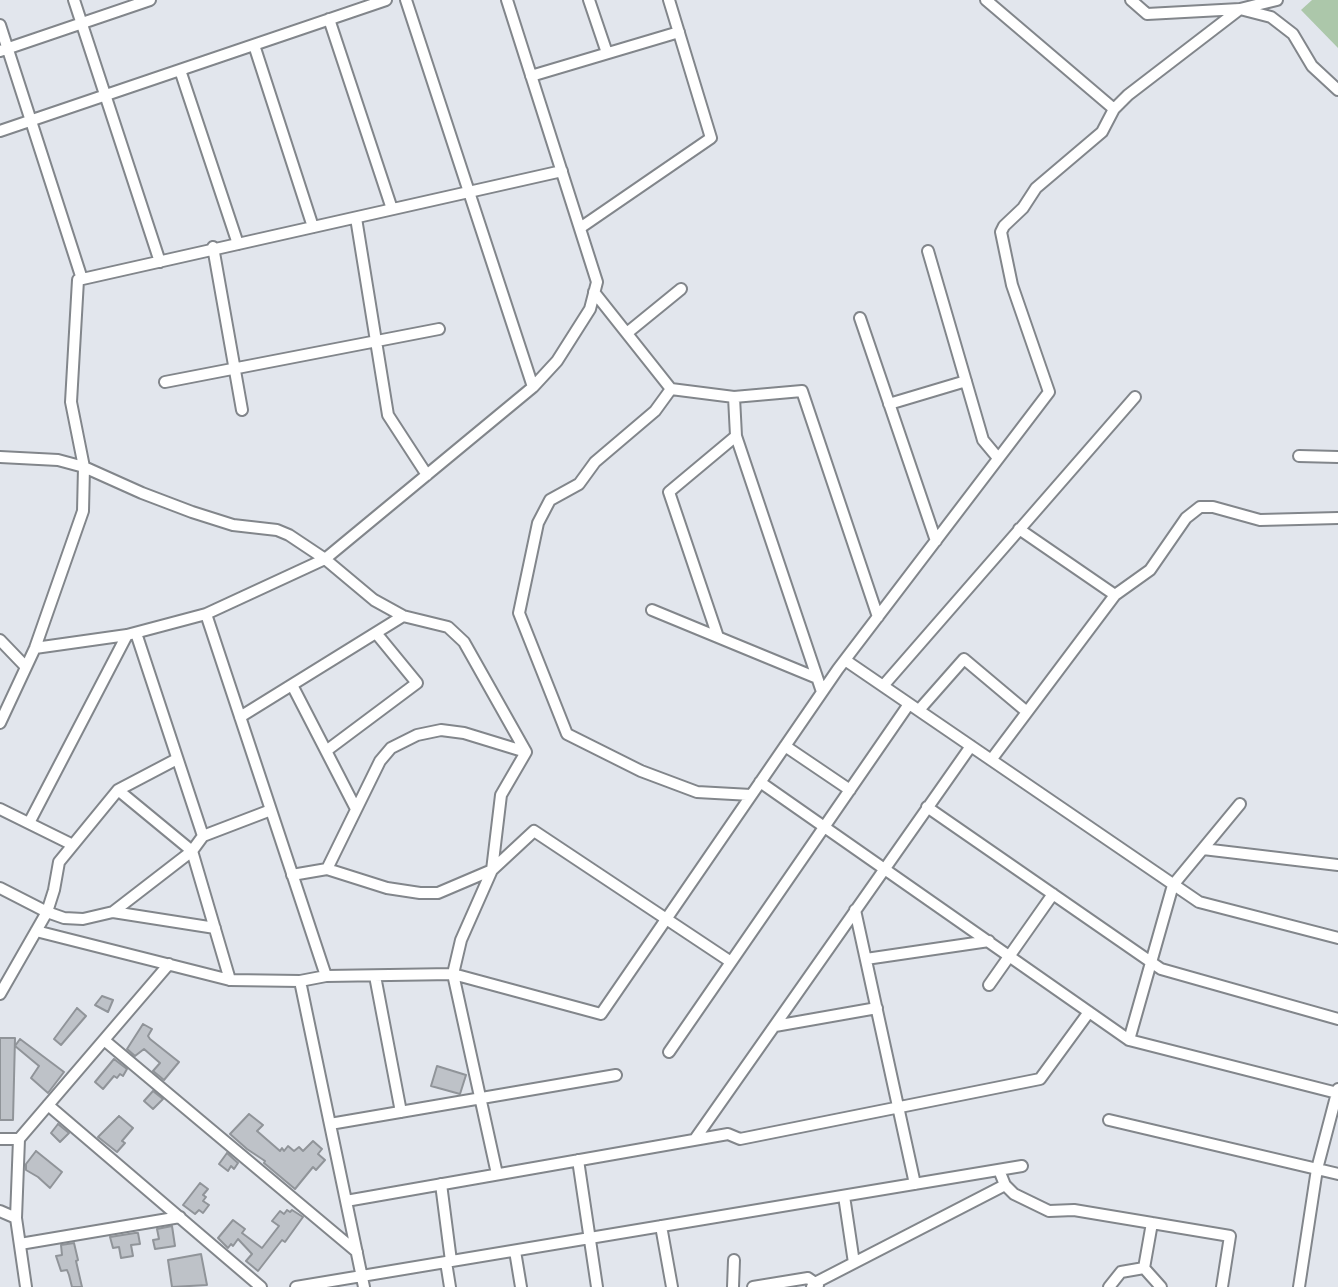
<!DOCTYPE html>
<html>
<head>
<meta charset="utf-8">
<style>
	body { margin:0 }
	canvas { display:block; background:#e2e6ed }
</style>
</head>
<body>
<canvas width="1338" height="1287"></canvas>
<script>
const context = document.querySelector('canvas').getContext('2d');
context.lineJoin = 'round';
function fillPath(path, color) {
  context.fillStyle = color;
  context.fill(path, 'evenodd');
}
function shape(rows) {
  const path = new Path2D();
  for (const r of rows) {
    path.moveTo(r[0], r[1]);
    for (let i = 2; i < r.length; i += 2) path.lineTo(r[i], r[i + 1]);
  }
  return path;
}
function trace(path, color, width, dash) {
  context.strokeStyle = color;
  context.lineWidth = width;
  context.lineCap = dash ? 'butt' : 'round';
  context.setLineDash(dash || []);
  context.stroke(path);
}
const green = shape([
	[1312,0,1338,0,1338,48,1301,10]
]);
const building = shape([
	[102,996,113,1000,108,1012,95,1005,102,996],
	[77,1008,86,1016,61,1045,54,1039,77,1008],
	[143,1024,152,1029,148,1036,150,1039,179,1062,164,1080,153,1071,160,1063,144,1049,135,1056,127,1049,143,1024],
	[0,1038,15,1038,13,1120,0,1120,0,1038],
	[20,1039,64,1072,48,1093,31,1078,39,1066,15,1046,20,1039],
	[114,1059,127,1069,123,1076,120,1074,117,1078,114,1076,103,1089,95,1082,114,1059],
	[437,1066,466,1075,460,1094,431,1086,437,1066],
	[153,1091,163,1099,153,1109,144,1101,153,1091],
	[249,1114,263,1125,257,1131,280,1151,282,1148,284,1151,288,1146,294,1151,299,1147,303,1151,313,1141,322,1149,318,1154,325,1160,316,1170,313,1167,295,1189,264,1163,265,1161,247,1149,230,1134,249,1114],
	[119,1116,133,1128,122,1141,125,1143,117,1152,98,1137,119,1116],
	[58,1124,69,1133,60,1142,51,1133,58,1124],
	[36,1151,62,1172,50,1188,38,1177,26,1170,26,1164,36,1151],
	[227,1153,238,1163,234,1169,231,1166,228,1171,219,1164,227,1153],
	[200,1183,208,1189,203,1195,206,1197,203,1201,209,1205,203,1213,199,1210,195,1214,183,1205,200,1183],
	[287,1210,290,1212,292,1210,303,1217,285,1242,282,1240,258,1271,246,1261,252,1254,238,1239,233,1246,231,1244,228,1248,218,1238,233,1220,245,1229,242,1233,262,1248,279,1226,272,1221,280,1211,284,1214,287,1210],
	[172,1226,175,1246,155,1249,153,1240,159,1239,157,1229,172,1226],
	[135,1233,138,1233,140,1244,131,1245,133,1256,121,1258,119,1247,113,1248,110,1237,135,1233],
	[74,1243,78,1260,76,1261,82,1287,72,1287,69,1275,67,1270,61,1271,56,1256,62,1255,61,1245,74,1243],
	[201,1254,207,1285,172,1287,168,1260,201,1254]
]);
const street = shape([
	[74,0,160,262],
	[406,0,533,387],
	[589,0,607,53],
	[986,0,1114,109],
	[1131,0,1147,14,1240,9,1271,17,1293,34,1312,66,1338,90],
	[329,19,392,209],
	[0,25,82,279],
	[254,45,313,227],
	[0,51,150,0],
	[180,70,238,244],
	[531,76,679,32],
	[0,131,386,0],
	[356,218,388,415,427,475],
	[580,228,711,138,669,0],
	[213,247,242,410],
	[928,251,983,440,998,458],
	[594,292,671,389,734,397,802,391,878,617],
	[860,318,936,541],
	[627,333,681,289],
	[165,382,439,329],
	[671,389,655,411,595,462,579,484,550,500,538,523,519,613,567,734,641,771,697,792,751,795],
	[734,397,736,436,822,692],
	[889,404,966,381],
	[1299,456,1338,457],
	[0,457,58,460,84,467,142,493,192,512,233,525,277,530,289,535,325,559,374,600,403,616,448,627,464,642,526,752],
	[1019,529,1115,595],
	[652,610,817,678],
	[206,614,326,976],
	[136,633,203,836],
	[718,637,669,492,736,436],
	[0,640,26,667],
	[35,648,127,635,206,614,325,559,533,387,557,361,590,309,597,282,507,0],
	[845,660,1199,902,1338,938],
	[292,685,356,809],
	[883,686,1135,397],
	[919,710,964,659,1027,712],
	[240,717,403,616],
	[0,723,35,648,83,511,84,467,71,402,78,280,562,171],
	[785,746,850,790],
	[326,751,417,683,376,633],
	[991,760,1115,595,1150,570,1186,518,1200,507,1213,507,1260,520,1338,518],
	[760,782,1129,1040,1337,1093],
	[118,790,192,851,230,980],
	[927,807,1161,969,1338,1019],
	[0,809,73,845],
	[29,823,127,635],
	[1203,849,1338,865],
	[327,869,380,761,391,748,417,735,441,730,464,733,526,752],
	[292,875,327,869,387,888,420,893,438,893,492,870,534,831,731,962],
	[0,888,47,912,64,918,83,919,113,912,215,928],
	[855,910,915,1184],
	[113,912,192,851,203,836,271,810],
	[36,931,230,980,300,981,326,976,453,974,601,1014,838,669,1049,392,1012,285,1001,232,1004,226,1023,208,1036,188,1102,132,1114,109,1128,95,1240,9,1277,0],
	[866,959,989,941],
	[375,976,401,1112],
	[300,981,364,1287],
	[989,985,1053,894],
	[0,994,47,912,54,890,59,862,118,790,177,759],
	[775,1026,877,1008],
	[104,1040,357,1252],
	[1129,1040,1173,885,1240,804],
	[669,1052,909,704],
	[48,1105,261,1287],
	[1109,1120,1338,1174],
	[330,1124,616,1075],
	[0,1139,19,1139],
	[695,1139,971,746],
	[578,1160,597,1287],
	[999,1170,1005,1185,1014,1194,1049,1211,1074,1210,1230,1236,1222,1287],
	[497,1174,453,974,461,940,492,870,501,795,526,752],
	[441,1184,451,1261],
	[844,1196,854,1263],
	[346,1201,728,1134,740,1139,1040,1079,1089,1012],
	[0,1211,16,1218],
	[661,1226,672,1287],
	[20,1244,180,1217],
	[515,1251,521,1287],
	[446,1262,450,1287],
	[1144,1268,1152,1223],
	[1144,1268,1161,1287],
	[26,1287,16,1218,19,1139,169,964],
	[296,1287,1022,1166],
	[733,1287,734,1260],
	[753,1287,808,1278,818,1285],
	[812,1287,815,1283,1005,1185],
	[1109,1287,1121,1272,1144,1268],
	[1299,1287,1317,1169,1338,1089]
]);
fillPath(green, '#acc7aa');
fillPath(building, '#bec2c8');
trace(building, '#909499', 2);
trace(street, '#82868b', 14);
trace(street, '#fff', 10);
</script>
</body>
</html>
